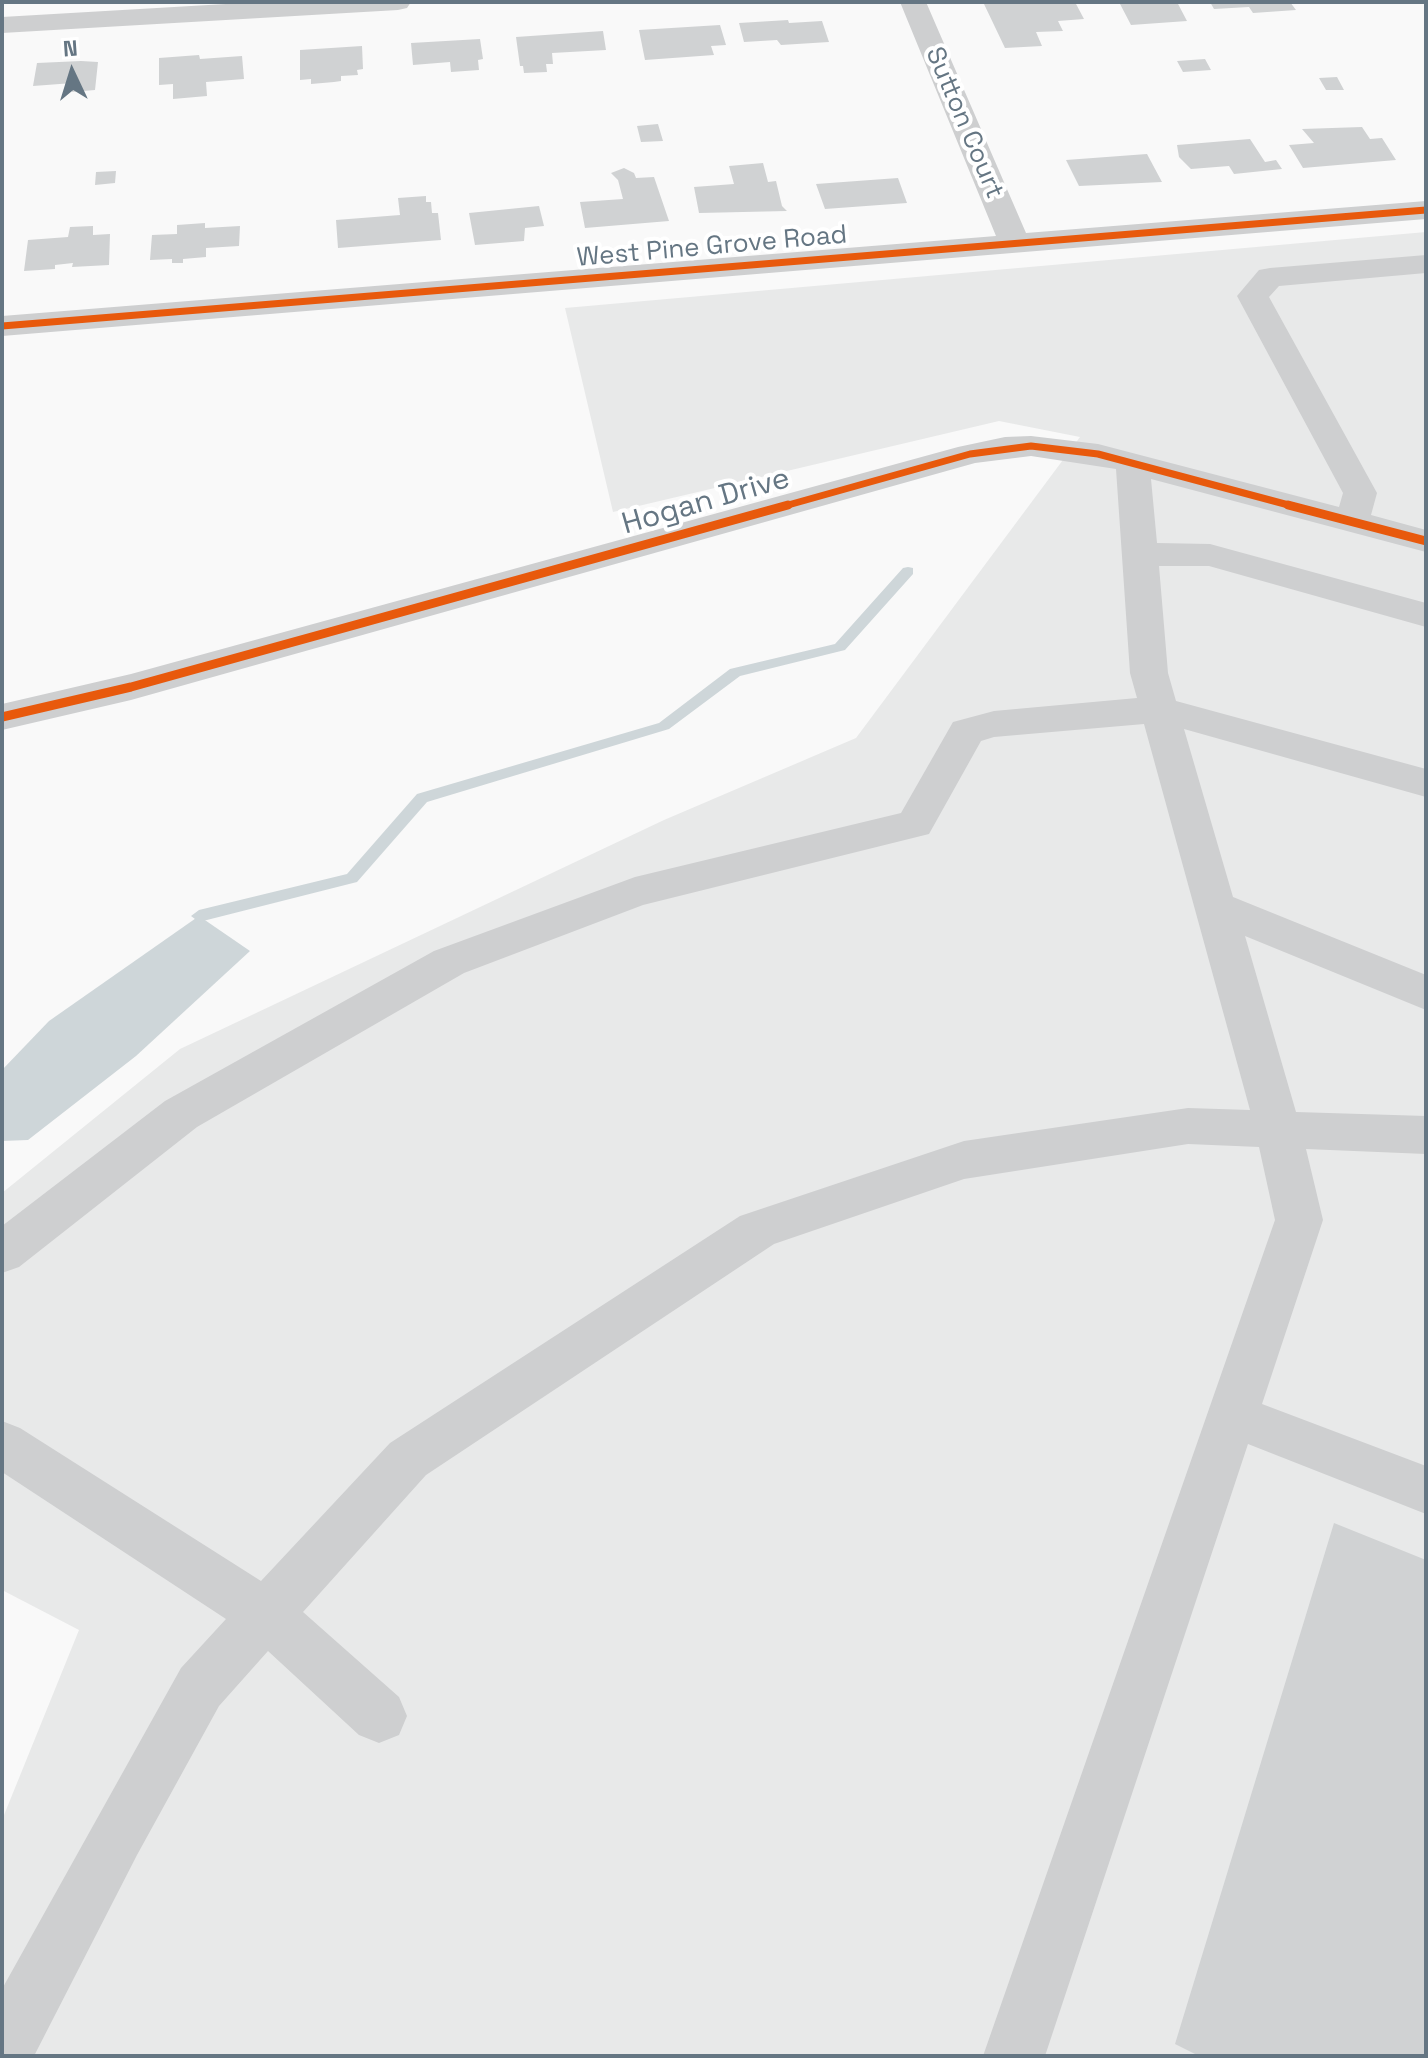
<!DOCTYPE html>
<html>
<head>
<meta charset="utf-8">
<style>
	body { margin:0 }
	#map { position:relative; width:1428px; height:2058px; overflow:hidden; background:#f9f9f9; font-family:"Space Grotesk",sans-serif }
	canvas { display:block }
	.frame { position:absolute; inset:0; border:4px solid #657683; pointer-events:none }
	.north { position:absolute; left:32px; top:32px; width:80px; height:80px; -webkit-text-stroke:6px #fff; paint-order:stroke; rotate:356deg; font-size:22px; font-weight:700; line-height:32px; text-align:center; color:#657683 }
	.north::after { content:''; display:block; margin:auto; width:28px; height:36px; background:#657683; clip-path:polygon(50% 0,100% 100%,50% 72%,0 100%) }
</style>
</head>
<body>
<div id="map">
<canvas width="1428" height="2058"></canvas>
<div class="frame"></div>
<div class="north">N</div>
</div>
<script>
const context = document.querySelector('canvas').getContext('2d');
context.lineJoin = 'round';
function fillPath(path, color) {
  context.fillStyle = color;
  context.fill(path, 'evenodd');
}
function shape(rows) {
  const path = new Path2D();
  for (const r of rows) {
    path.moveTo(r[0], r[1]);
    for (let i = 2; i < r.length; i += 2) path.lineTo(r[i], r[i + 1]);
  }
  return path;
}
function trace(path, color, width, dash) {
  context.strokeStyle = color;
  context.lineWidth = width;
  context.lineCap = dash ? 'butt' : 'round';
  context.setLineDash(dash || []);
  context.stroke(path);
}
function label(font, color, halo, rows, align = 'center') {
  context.font = font + ' "Space Grotesk",sans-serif';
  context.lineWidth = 8;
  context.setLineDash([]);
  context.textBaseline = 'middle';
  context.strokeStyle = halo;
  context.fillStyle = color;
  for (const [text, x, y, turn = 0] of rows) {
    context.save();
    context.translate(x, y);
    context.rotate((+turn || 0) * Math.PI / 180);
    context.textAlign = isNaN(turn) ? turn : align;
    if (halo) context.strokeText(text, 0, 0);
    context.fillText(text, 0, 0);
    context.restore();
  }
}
const built = shape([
	[1426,232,1426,2056,2,2056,2,1820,79,1630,2,1590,2,1193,180,1049,664,820,856,738,1080,437,999,421,613,512,565,308]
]);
const water = shape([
	[199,916,250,951,136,1056,28,1140,2,1141,2,1070,49,1021]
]);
const stream = shape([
	[908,567,913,568,913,574,845,650,740,676,669,729,427,802,357,882,199,922,191,916,199,910,347,874,417,794,659,723,730,669,835,644,903,568,908,567]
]);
const building = shape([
	[1075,2,1084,19,1058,21,1063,31,1036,32,1042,46,1005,48,984,4],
	[1119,2,1177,2,1187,21,1131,25],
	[1210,2,1290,2,1296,10,1253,13,1249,7,1214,9],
	[788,20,789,23,822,21,829,42,781,45,777,40,744,42,739,23],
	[720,25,726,45,711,46,714,55,645,60,639,30],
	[603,31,606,50,552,53,553,64,546,64,547,72,524,73,523,66,520,66,516,37],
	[480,39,483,59,478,60,479,70,451,72,450,62,413,65,411,43],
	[362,46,363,69,357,70,358,75,341,76,341,81,334,82,311,84,311,79,300,80,300,50],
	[199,55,200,59,242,56,244,79,206,82,207,96,173,99,173,84,159,85,159,58],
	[1205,59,1211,70,1183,72,1177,61],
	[81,61,98,62,95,90,72,92,73,83,33,86,37,63],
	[1337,77,1344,90,1326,90,1319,78],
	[658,124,663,141,641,142,637,126],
	[1362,127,1370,139,1382,138,1396,160,1303,168,1289,145,1314,143,1302,129],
	[1250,139,1265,162,1276,160,1282,169,1234,174,1229,166,1191,169,1179,157,1177,145],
	[1147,154,1162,182,1079,186,1066,160],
	[763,163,768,182,776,181,782,206,787,211,699,213,694,187,734,184,729,166],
	[624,168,634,173,636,178,654,177,669,221,585,228,580,202,623,199,618,180,611,173],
	[116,171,115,183,95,185,96,172],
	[898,178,907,203,825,209,816,184],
	[426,196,426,202,431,202,432,213,438,213,441,240,338,248,336,220,400,215,398,198],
	[539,206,544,226,525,228,524,241,475,245,469,213],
	[205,223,205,228,240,226,239,246,206,248,206,257,183,259,183,263,172,263,172,259,150,260,152,235,177,234,177,225],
	[93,226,93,235,110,234,109,265,72,267,73,263,55,265,55,269,24,271,28,240,68,237,70,227],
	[1334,1523,1426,1560,1426,2056,1199,2056,1175,2044]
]);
const minor = shape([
	[260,2,411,2,407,8,398,10,2,33,2,17,260,2],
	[900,2,926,2,1026,233,1426,201,1426,219,2,336,2,316,996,236,900,2],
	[1426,255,1426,273,1279,286,1269,297,1377,493,1371,515,1426,530,1426,552,1151,479,1157,543,1210,544,1426,603,1426,627,1209,566,1159,566,1168,673,1176,701,1426,769,1426,797,1184,729,1233,897,1426,975,1426,1010,1245,936,1296,1112,1426,1116,1426,1154,1306,1149,1323,1220,1262,1404,1426,1466,1426,1514,1248,1444,1045,2056,983,2056,1275,1220,1259,1147,1188,1144,964,1179,774,1244,426,1475,303,1612,399,1697,407,1716,399,1735,379,1743,359,1735,268,1651,219,1706,137,1855,34,2056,2,2056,2,1989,181,1668,226,1619,2,1472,2,1421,20,1428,261,1581,390,1443,740,1216,964,1141,1188,1108,1250,1110,1144,724,994,737,981,741,929,834,643,905,464,973,197,1127,19,1267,2,1273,2,1226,165,1101,434,951,635,877,901,813,953,722,994,711,1137,698,1130,673,1116,469,1031,456,975,463,131,700,2,730,2,704,131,674,958,447,1005,437,1031,436,1098,444,1339,507,1343,493,1237,296,1259,270,1270,268,1426,255]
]);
const cyclewayFar1 = shape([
	[2,326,1426,210],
	[781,507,970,454,1031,446,1098,454,1296,507]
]);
const cycleway = shape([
	[1288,505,1426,541],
	[2,717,131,687,788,505]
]);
const farStreetnames = [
	["Sutton Court",964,123,67],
	["West Pine Grove Road",712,247,-5]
];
const streetNames = [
	["Hogan Drive",706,502,-16]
];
fillPath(built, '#e8e9e9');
fillPath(water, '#ced6d9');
fillPath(stream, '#ced6d9');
fillPath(building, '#d0d2d3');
fillPath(minor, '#cecfd0');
trace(cyclewayFar1, '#e8590c', 7);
trace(cycleway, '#e8590c', 9);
label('26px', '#657683', '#fff', farStreetnames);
label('30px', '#657683', '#fff', streetNames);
</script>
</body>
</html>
